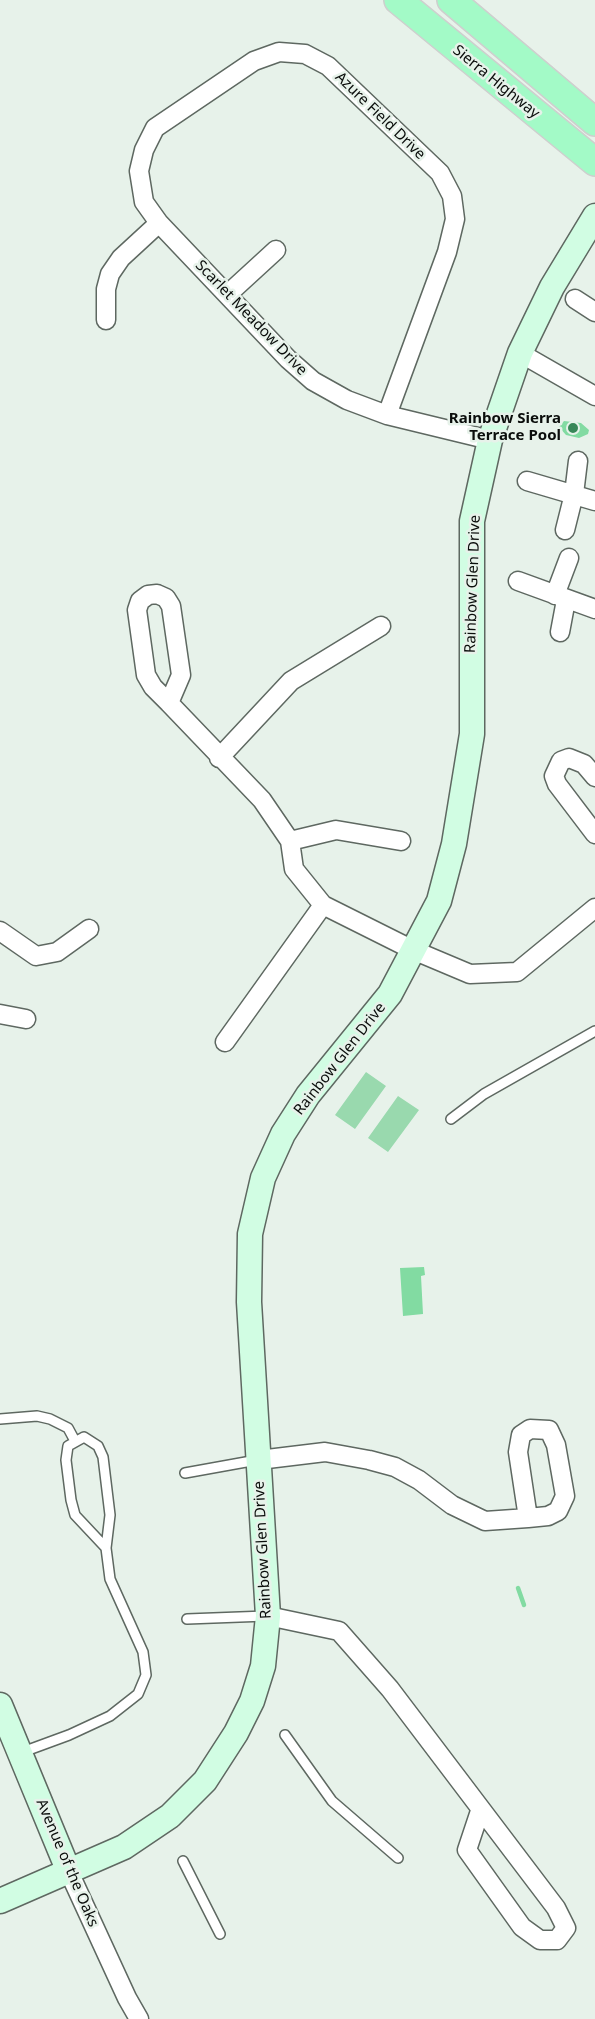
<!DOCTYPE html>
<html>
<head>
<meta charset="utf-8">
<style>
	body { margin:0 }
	canvas { display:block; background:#e7f2ea }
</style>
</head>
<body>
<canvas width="595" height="2019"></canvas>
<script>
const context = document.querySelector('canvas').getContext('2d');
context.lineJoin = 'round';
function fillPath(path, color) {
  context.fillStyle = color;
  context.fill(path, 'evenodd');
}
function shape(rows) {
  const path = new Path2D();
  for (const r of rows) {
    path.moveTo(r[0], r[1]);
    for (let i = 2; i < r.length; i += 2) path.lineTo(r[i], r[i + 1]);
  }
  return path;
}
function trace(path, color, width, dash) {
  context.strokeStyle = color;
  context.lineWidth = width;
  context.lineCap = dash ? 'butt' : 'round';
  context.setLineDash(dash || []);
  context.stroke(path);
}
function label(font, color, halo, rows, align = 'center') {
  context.font = font + ' "Noto Sans",sans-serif';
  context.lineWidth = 5;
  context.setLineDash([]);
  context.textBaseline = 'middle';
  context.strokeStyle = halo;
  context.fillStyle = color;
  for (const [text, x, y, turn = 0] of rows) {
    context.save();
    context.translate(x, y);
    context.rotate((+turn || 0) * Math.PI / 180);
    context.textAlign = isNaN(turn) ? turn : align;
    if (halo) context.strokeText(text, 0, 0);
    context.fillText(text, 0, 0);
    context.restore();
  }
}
const green = shape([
	[366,1072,386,1086,355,1129,335,1115],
	[398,1096,419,1110,388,1152,368,1138]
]);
const water = shape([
	[564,421,581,423,589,430,588,434,579,438,566,435,559,427],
	[424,1267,425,1275,421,1276,423,1314,403,1316,400,1268]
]);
const stream = shape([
	[518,1588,524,1605]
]);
const lane = shape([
	[451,1119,484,1094,595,1031],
	[0,1419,37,1416,50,1419,68,1428,75,1441],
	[185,1473,257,1460],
	[187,1619,266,1616],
	[285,1735,332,1801,398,1858],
	[20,1753,69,1735,110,1716,138,1694,146,1675,143,1652,110,1579,106,1548,110,1515,103,1457,98,1446,84,1437,68,1446,66,1460,71,1500,75,1515,106,1548],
	[183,1861,220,1934]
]);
const street = shape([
	[228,294,276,250],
	[575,299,595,312],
	[106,320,106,289,110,274,121,258,159,223],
	[520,353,595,396],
	[387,415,447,252,455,219,452,196,440,173,328,66,305,54,279,52,254,61,155,128,144,150,139,171,144,202,159,223,288,359,313,381,347,400,387,415,490,440],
	[527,481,595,501],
	[565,530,574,494,578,461],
	[518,581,595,609],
	[157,594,166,598,171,606,181,675,169,703,153,687,146,675,137,610,140,601,148,595,157,594],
	[555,595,569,558],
	[560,632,566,600],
	[169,703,262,800,290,841,294,869,323,905,413,950,470,974,517,972,595,908],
	[219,758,291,681,381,626],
	[595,777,584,764,569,758,561,761,554,776,557,784,595,834],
	[290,841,336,830,401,841],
	[0,931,36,956,57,952,89,929],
	[0,1014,26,1019],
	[225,1042,323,905],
	[259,1460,325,1452,369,1460,395,1467,419,1480,452,1505,485,1521,528,1518,548,1516,558,1511,565,1496,556,1445,549,1430,530,1429,521,1435,518,1452,528,1518],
	[268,1616,339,1631,390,1689,556,1908,566,1928,557,1940,540,1940,522,1927,467,1850,480,1811],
	[69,1872,127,1998,139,2019]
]);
const secondary = shape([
	[0,1705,69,1872],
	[0,1901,124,1847,170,1816,205,1781,236,1733,252,1701,263,1666,268,1616,249,1302,250,1234,263,1178,283,1134,308,1095,390,994,439,901,454,844,472,734,472,521,490,440,520,353,552,287,595,216]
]);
const primary = shape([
	[398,0,595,162],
	[451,0,595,122]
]);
const markers = [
	[573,428,6,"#388758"]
];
const streetNames = [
	["Sierra Highway",496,82,39],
	["Azure Field Drive",380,116,44],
	["Scarlet Meadow Drive",251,318,46],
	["Rainbow Glen Drive",473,584,-88],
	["Rainbow Glen Drive",340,1059,-52],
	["Rainbow Glen Drive",263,1550,-93],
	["Avenue of the Oaks",67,1863,67]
];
const poiNames = [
	["Rainbow Sierra",561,419],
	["Terrace Pool",561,436]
];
fillPath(green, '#99d9ae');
fillPath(water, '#82dba2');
trace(stream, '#82dba2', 4.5);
trace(lane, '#5e6861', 12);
trace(street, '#5e6861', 21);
trace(secondary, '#5e6861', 27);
trace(primary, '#cecfce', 30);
trace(lane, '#fff', 9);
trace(street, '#fff', 18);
trace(secondary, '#d1fde3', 24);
trace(primary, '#a3fac7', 27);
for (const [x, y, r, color] of markers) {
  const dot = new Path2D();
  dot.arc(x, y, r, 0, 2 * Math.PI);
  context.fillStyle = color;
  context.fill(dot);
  trace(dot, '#e7f2ea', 2);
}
label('15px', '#0a0d0b', '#e7f2ea', streetNames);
label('bold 15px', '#0a0d0b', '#e7f2ea', poiNames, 'right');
</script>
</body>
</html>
